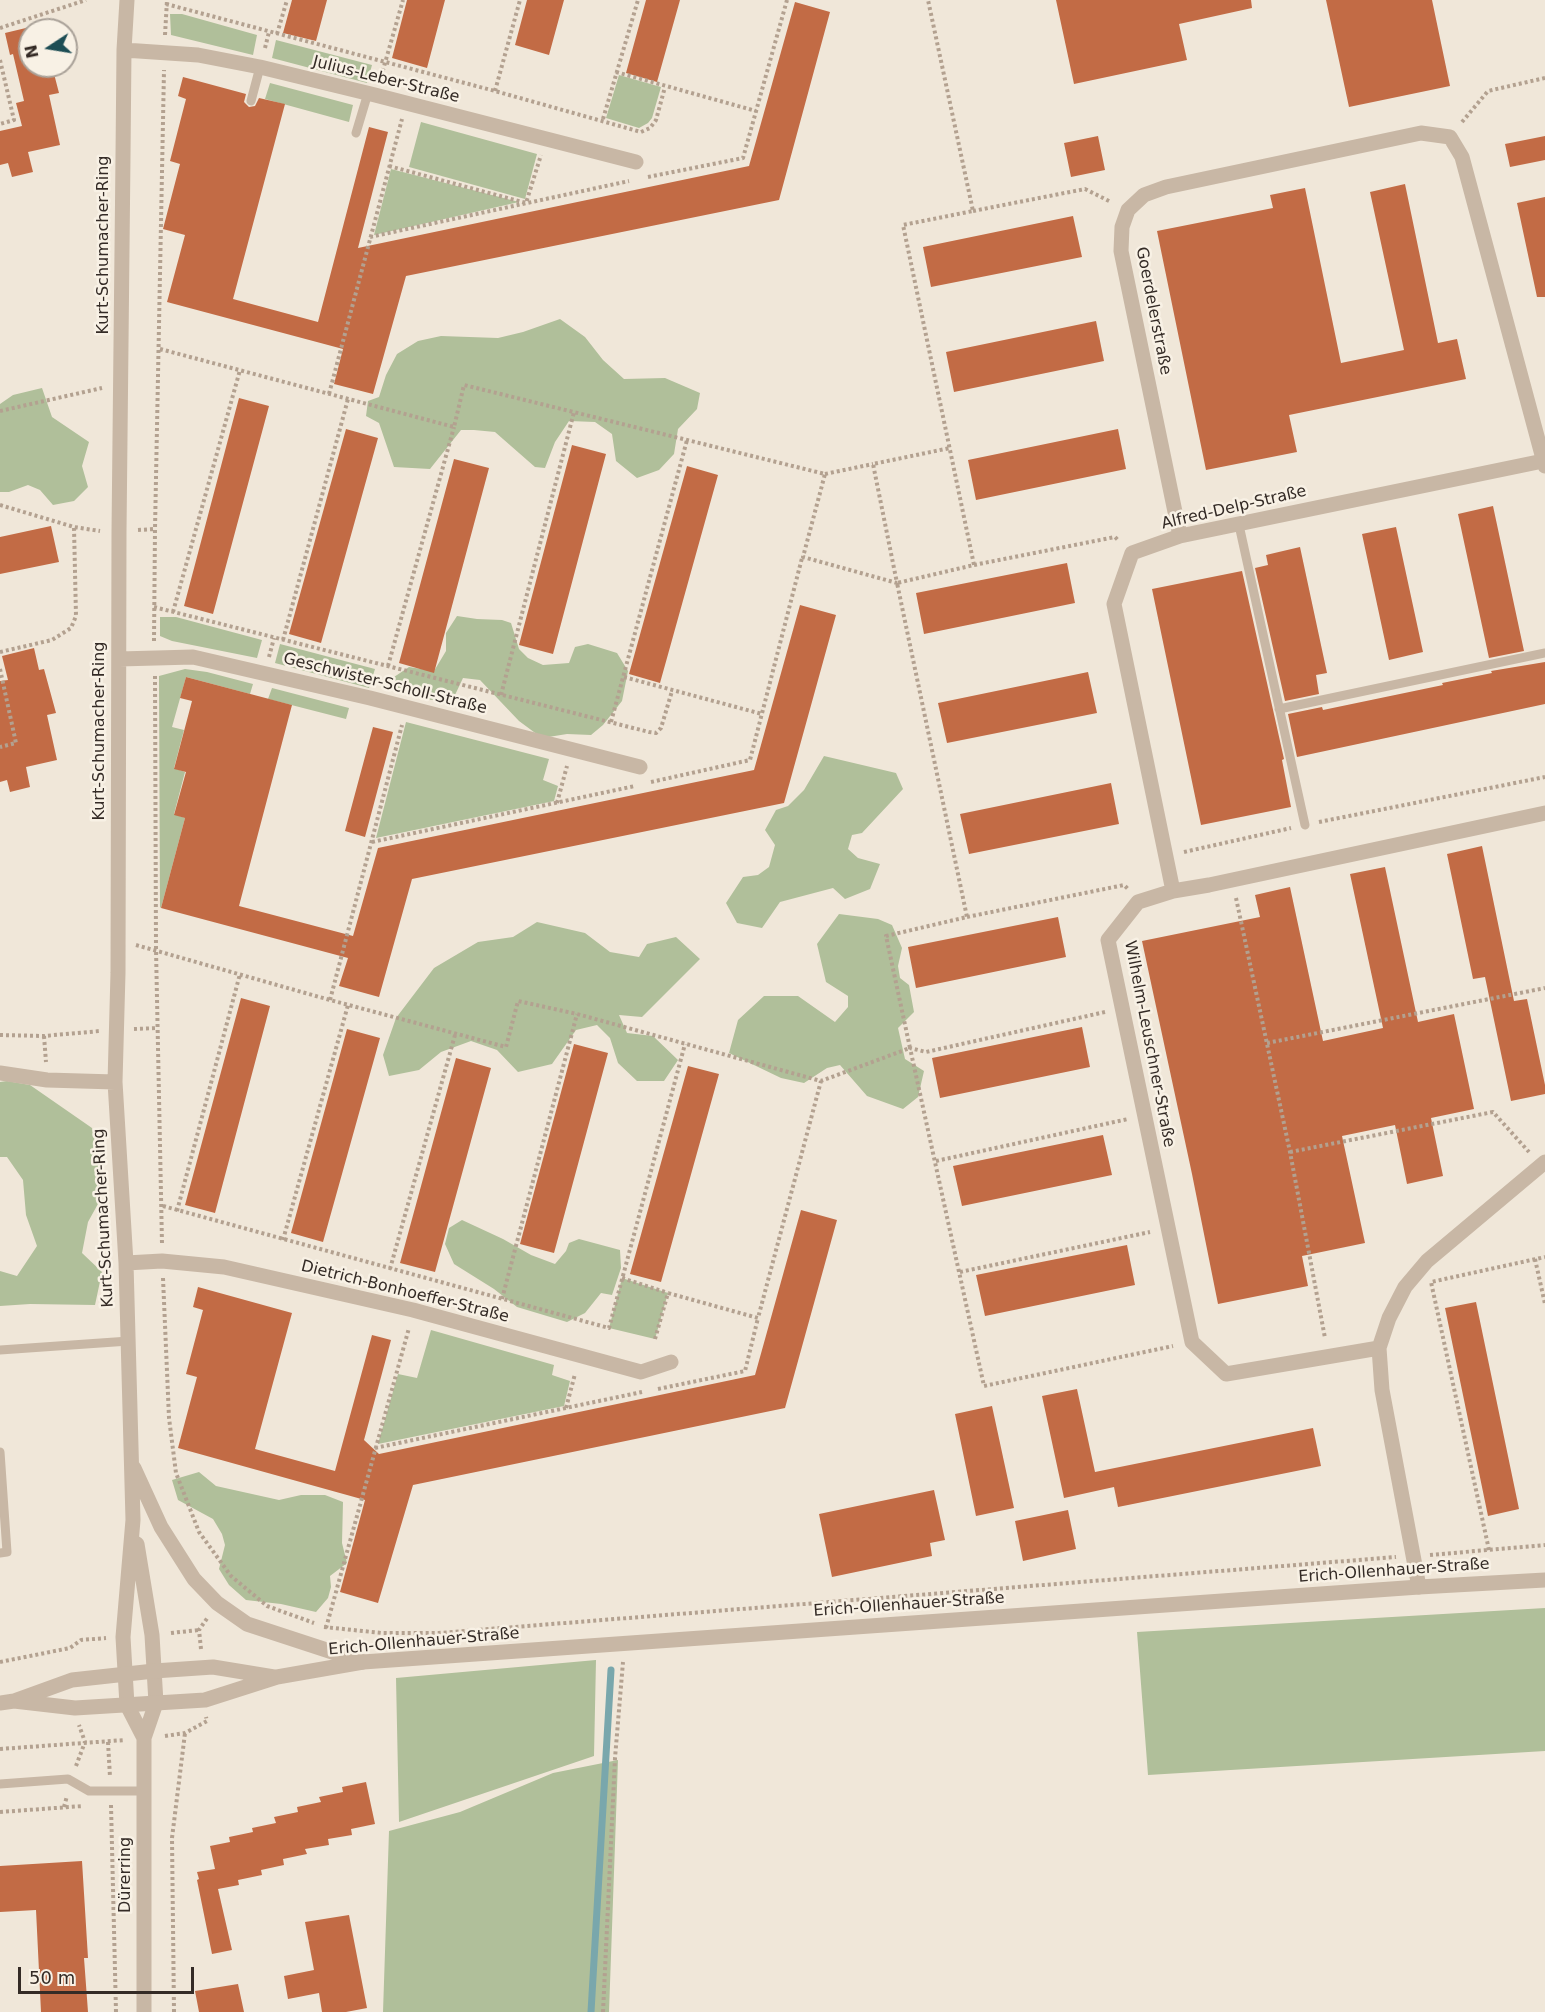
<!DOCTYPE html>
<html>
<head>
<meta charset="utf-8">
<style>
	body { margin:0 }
	#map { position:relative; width:1545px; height:2012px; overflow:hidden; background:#f0e7d9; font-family:"DejaVu Sans",sans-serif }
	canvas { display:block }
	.north { position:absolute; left:18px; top:18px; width:60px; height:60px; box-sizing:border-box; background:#f8f1e5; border:2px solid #aaa299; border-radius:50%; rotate:258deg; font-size:16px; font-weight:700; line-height:24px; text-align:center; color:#342b26 }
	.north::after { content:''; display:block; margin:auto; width:21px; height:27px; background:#1d4d54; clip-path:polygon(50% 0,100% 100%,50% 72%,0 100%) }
	.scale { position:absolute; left:18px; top:1967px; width:176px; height:27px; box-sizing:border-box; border:3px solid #342b26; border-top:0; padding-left:8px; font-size:18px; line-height:21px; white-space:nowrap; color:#342b26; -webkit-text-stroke:4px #f8f1e5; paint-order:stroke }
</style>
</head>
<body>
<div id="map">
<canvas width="1545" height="2012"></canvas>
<div class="north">N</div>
<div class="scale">50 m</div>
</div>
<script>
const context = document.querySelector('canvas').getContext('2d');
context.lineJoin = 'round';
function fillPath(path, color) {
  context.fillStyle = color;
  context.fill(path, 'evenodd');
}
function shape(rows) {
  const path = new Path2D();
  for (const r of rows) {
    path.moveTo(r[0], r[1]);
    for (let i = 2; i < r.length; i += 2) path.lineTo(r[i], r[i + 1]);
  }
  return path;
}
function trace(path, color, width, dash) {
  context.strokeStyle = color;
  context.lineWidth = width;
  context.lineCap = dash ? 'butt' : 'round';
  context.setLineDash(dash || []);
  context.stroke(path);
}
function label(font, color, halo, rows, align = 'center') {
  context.font = font + ' "DejaVu Sans",sans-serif';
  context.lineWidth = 5;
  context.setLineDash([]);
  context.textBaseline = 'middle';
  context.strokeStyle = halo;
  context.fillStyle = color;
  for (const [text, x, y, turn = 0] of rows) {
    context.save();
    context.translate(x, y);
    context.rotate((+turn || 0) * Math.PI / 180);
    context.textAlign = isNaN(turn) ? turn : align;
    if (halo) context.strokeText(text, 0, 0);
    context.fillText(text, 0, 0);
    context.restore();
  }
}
const green = shape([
	[170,14,182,14,257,35,253,55,171,35],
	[276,40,372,65,367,83,272,58],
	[619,75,661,87,652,118,648,123,639,128,606,118],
	[270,83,353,105,349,122,265,99],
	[421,122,537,154,525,199,409,167],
	[391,169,519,202,374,235],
	[560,319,585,337,603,360,624,379,665,378,700,393,697,409,678,429,674,454,659,470,637,478,616,461,612,434,595,422,569,421,555,442,545,468,535,467,495,432,474,430,461,430,430,469,394,467,379,423,366,416,368,401,379,397,386,375,397,354,418,341,441,336,498,338,523,332],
	[42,388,52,417,89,442,82,466,88,487,74,501,53,505,40,490,28,485,9,492,0,492,0,404,13,395],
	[457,616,477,619,502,620,511,623,519,649,528,658,543,665,569,663,575,647,588,644,617,653,628,671,622,701,603,725,591,735,567,734,542,738,519,721,480,680,463,678,455,695,431,700,396,687,394,677,409,667,434,671,446,651,446,633],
	[160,617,176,617,262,640,257,658,172,641,160,636],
	[280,644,375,669,369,688,275,663],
	[185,669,207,672,253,684,250,694,186,677,172,727,184,730,174,768,185,772,174,814,185,818,161,908,160,907,159,676],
	[272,688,349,708,346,719,268,699],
	[406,722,549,759,543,780,558,786,554,801,376,838],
	[824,756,896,773,903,789,862,833,852,835,848,849,858,858,880,864,870,889,845,899,833,888,780,902,762,928,737,923,726,903,743,877,758,875,769,867,775,845,765,830,776,810,788,806,804,790],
	[839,914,878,919,892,925,902,948,898,966,900,978,909,985,914,1012,898,1028,905,1059,924,1071,918,1097,903,1109,867,1096,840,1065,827,1068,804,1083,781,1078,729,1053,738,1020,764,996,798,996,835,1022,848,1007,848,996,826,982,817,944],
	[537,922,585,933,610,952,639,957,647,944,676,937,700,959,642,1017,619,1015,627,1033,653,1036,678,1060,664,1081,637,1081,618,1063,610,1038,597,1025,576,1030,552,1064,518,1072,497,1050,471,1041,441,1052,419,1070,389,1076,383,1055,396,1018,434,968,478,942,513,937],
	[7,1081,30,1085,92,1128,105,1175,99,1202,88,1222,82,1253,102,1272,95,1305,30,1304,0,1306,0,1271,17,1276,37,1246,26,1215,23,1180,7,1157,0,1157,0,1082],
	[462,1220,503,1239,531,1255,555,1264,566,1251,569,1243,579,1239,620,1250,621,1268,612,1295,601,1293,585,1313,567,1322,517,1307,494,1289,454,1264,445,1244,449,1228],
	[622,1278,668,1293,655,1339,609,1328],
	[431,1330,554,1365,552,1375,570,1381,564,1406,378,1444,398,1374,417,1378],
	[199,1472,216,1486,279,1500,301,1495,325,1495,343,1502,342,1543,347,1563,330,1576,331,1587,328,1598,316,1612,281,1604,246,1600,229,1585,219,1569,225,1545,222,1534,213,1519,178,1500,172,1480],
	[1545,1608,1545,1751,1148,1775,1137,1632],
	[596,1660,594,1756,399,1822,396,1678],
	[618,1760,609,2012,383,2012,389,1831,460,1812,553,1773]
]);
const stream = shape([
	[591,2012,611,1670]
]);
const building = shape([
	[292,0,327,0,316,41,283,33],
	[407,0,445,0,427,68,392,58],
	[527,0,564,0,549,55,515,45],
	[646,0,680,0,657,82,626,73],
	[1056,0,1251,0,1252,8,1179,24,1187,60,1074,84],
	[1326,0,1432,0,1450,86,1349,107],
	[795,2,830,12,779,200,406,276,373,394,334,384,343,349,167,302,185,235,163,229,180,164,170,161,186,99,178,96,183,77,246,94,244,102,249,107,255,106,259,98,285,104,233,299,318,322,369,127,388,132,358,248,749,166],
	[30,27,30,66,52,66,59,93,49,95,60,145,28,152,33,172,12,177,8,163,0,165,0,131,22,126,16,103,24,101,13,54,10,55,5,33],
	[1098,136,1105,170,1071,177,1064,143],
	[1545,136,1545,160,1510,167,1505,144],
	[1405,184,1438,343,1457,339,1466,379,1289,415,1297,452,1206,470,1157,231,1273,208,1270,195,1305,188,1341,363,1404,350,1370,192],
	[1545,197,1545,297,1537,297,1517,203],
	[1073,216,1082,257,931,287,923,247],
	[1096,321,1104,361,954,392,946,352],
	[239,398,269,406,213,614,184,606],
	[346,429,378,438,321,643,289,634],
	[1118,429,1126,469,976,500,968,460],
	[572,445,606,454,553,654,519,645],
	[454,459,489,468,434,673,399,663],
	[687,466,718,475,660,683,629,674],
	[1493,506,1524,651,1489,658,1458,514],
	[51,526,59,562,0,574,0,537],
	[1396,527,1423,652,1389,660,1362,534],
	[1300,547,1327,673,1316,675,1319,694,1285,701,1255,568,1268,565,1266,555],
	[1067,563,1075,603,924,634,916,593],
	[1242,571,1284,759,1282,760,1291,807,1201,825,1152,589],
	[800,605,836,615,784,803,412,879,379,997,339,986,348,958,161,908,185,818,174,815,186,772,174,769,192,701,180,698,186,677,292,705,239,906,353,936,378,848,754,770],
	[34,648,39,670,44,669,56,713,47,715,57,760,26,767,30,787,10,792,7,780,0,782,0,681,8,680,2,656],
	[1545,662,1545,704,1297,757,1288,714,1322,707,1323,710,1443,685,1442,683,1492,673,1491,671],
	[1088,672,1097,713,947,743,938,703],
	[373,727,393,732,365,837,345,831],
	[1111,783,1119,824,969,854,960,814],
	[1482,846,1514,1001,1527,999,1545,1085,1545,1094,1511,1101,1485,977,1473,979,1447,854],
	[1385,867,1418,1022,1454,1014,1474,1109,1431,1118,1443,1176,1407,1184,1395,1125,1342,1136,1365,1243,1302,1256,1308,1286,1218,1304,1192,1174,1142,941,1260,917,1255,895,1290,887,1323,1041,1383,1028,1350,874],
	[1058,917,1066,957,916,988,908,947],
	[241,998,270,1006,215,1213,185,1205],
	[1082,1027,1090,1067,940,1098,932,1058],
	[347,1029,380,1038,323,1242,291,1233],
	[574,1044,608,1053,554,1253,520,1244],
	[456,1058,491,1068,435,1272,400,1263],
	[688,1066,719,1074,661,1282,630,1274],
	[1103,1135,1112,1175,962,1206,953,1166],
	[801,1210,837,1220,785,1408,413,1485,378,1603,340,1592,365,1500,178,1448,197,1377,186,1374,203,1310,193,1307,198,1287,292,1313,255,1449,335,1471,372,1335,391,1340,364,1440,379,1454,755,1375],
	[1127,1245,1135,1285,985,1316,976,1275],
	[1476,1302,1519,1509,1488,1516,1445,1308],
	[1077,1389,1095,1472,1313,1428,1321,1466,1118,1507,1114,1487,1064,1498,1042,1396],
	[992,1406,1014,1508,976,1516,955,1414],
	[934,1490,945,1540,930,1543,932,1556,832,1577,819,1514],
	[1068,1510,1076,1549,1023,1561,1015,1521],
	[366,1782,375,1824,351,1829,352,1835,328,1839,329,1845,305,1849,307,1854,283,1859,284,1865,261,1870,262,1875,238,1880,239,1885,218,1889,232,1950,212,1954,197,1880,199,1879,197,1872,215,1869,210,1846,230,1842,229,1837,253,1832,252,1828,276,1823,274,1817,298,1812,297,1807,321,1802,319,1797,343,1792,342,1787],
	[82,1861,88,1958,84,1958,88,2012,41,2012,36,1910,0,1912,0,1866],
	[349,1915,367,2008,346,2012,322,2012,319,1993,288,1999,284,1976,314,1970,305,1922],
	[238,1984,244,2012,199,2012,195,1991]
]);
const path = shape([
	[166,4,495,91,641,132,650,128,656,120,665,87],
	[0,28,86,0],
	[277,34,287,0],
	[165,35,167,0],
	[265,48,269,32],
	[0,60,14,120,0,124],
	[616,72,756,111],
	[381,77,403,0],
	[495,91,520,0],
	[603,119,638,0],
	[1462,122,1488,91,1545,78],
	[389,166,526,203,541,155],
	[648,177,743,158,787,0],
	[973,211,1085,189,1111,202],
	[370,237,629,181],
	[160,349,454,427,464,385,825,474,803,557,897,583,873,464,950,448],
	[329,394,402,119],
	[0,411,102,388],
	[825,474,873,464],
	[0,505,74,527,100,531],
	[138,530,155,529],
	[974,565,1115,537,1118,540],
	[154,607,649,732,656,733,661,728,672,691],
	[173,612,240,370],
	[283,640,348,399],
	[154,641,155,529,164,70],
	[0,652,52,640,71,628,76,616,74,527],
	[269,657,274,638],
	[388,666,454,427],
	[0,669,16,743,0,747],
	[155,676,156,949,162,1244],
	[624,677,762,714],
	[501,695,574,412],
	[611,722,687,440],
	[651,782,750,760,802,558],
	[557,803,567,766],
	[1319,822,1545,777],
	[372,842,635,786],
	[1184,852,1291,828],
	[1236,898,1290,1152,1325,1338],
	[967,917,1124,885,1128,889],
	[136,945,330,1000,506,1047,518,1001,577,1014,821,1081,910,1048,886,936,967,917,897,583,974,565,903,225,973,211,928,0],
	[330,1000,402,725],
	[1105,1012,926,1052,910,1048,984,1386,1173,1346],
	[134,1029,158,1028],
	[0,1035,44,1036,100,1031],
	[44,1036,46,1062],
	[1267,1043,1545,988],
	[1290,1152,1493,1112,1529,1152],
	[936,1161,1128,1119],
	[163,1206,609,1328,685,1044],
	[177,1211,240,974],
	[283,1240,348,1005],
	[1535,1259,1545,1304],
	[390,1269,455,1035],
	[960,1272,1150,1232],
	[163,1278,169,1418,176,1473,199,1532,231,1576,267,1606,314,1623],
	[622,1278,668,1293],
	[502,1299,577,1014],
	[655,1339,668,1293,758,1318,821,1081],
	[658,1389,745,1371,758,1318],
	[566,1408,575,1374],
	[375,1448,642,1392],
	[1489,1550,1431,1282,1545,1257],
	[1430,1555,1545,1545],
	[324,1627,382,1633,439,1633,1396,1557],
	[326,1628,409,1328],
	[171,1633,199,1630],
	[201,1649,199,1630,208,1617],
	[0,1662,70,1648,81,1640,106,1638],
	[165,1736,185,1733,207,1721,206,1717],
	[108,1742,110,1777],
	[0,1749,125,1740],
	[76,1766,85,1742,79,1725],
	[111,1805,116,2012],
	[64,1807,67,1796],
	[0,1812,83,1806],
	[174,2012,172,1838,185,1733],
	[603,2012,615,1758,623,1662]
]);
const service = shape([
	[251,101,260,67],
	[356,133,368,93],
	[1239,525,1305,825],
	[1279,709,1545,653],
	[0,1350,129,1341],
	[0,1452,7,1552,0,1553],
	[0,1784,68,1779,89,1791,143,1791]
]);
const minor = shape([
	[127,0,124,50,123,156,119,532,118,973,115,1082,126,1263,133,1520,123,1637,127,1705,144,1738],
	[124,50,198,55,260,67,375,95,636,162],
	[1180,536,1121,251,1122,227,1128,210,1144,195,1166,187,1421,133,1450,137,1462,157,1545,466],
	[119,659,193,657,370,698,640,767],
	[1173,891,1114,604,1132,553,1180,536,1543,461],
	[0,1073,47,1080,115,1082],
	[126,1263,162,1261,224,1267,413,1310,641,1372,671,1362],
	[1379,1348,1226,1374,1192,1342,1108,940,1138,902,1173,891,1209,885,1545,813],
	[134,1468,161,1527,194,1579,217,1603,247,1624,363,1662],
	[137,1544,152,1635,156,1703,144,1738,144,2012],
	[1419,1587,1382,1390,1379,1348,1389,1318,1405,1287,1427,1261,1545,1162]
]);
const tertiary = shape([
	[14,1701,75,1708,205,1700,277,1677,363,1662,1419,1587,1545,1580],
	[0,1703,14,1701,72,1680,154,1671,213,1667,274,1677]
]);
const streetNames = [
	["Julius-Leber-Straße",386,80,14],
	["Kurt-Schumacher-Ring",104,245,-90],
	["Goerdelerstraße",1153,311,79],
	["Alfred-Delp-Straße",1234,508,-13],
	["Geschwister-Scholl-Straße",385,684,14],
	["Kurt-Schumacher-Ring",100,731,-90],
	["Wilhelm-Leuschner-Straße",1149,1044,79],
	["Kurt-Schumacher-Ring",104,1218,-93],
	["Dietrich-Bonhoeffer-Straße",405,1292,14],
	["Erich-Ollenhauer-Straße",1394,1571,-4],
	["Erich-Ollenhauer-Straße",909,1605,-4],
	["Erich-Ollenhauer-Straße",424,1642,-5],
	["Dürerring",126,1875,-90]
];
fillPath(green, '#b0bf9a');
trace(stream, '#79a7ac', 7);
fillPath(building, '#c26b45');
trace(path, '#b3a190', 4, [3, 3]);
trace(service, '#c8b7a5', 9);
trace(minor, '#c8b7a5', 15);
trace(tertiary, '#c8b7a5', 15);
label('16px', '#342b26', '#f8f1e5', streetNames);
</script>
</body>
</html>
